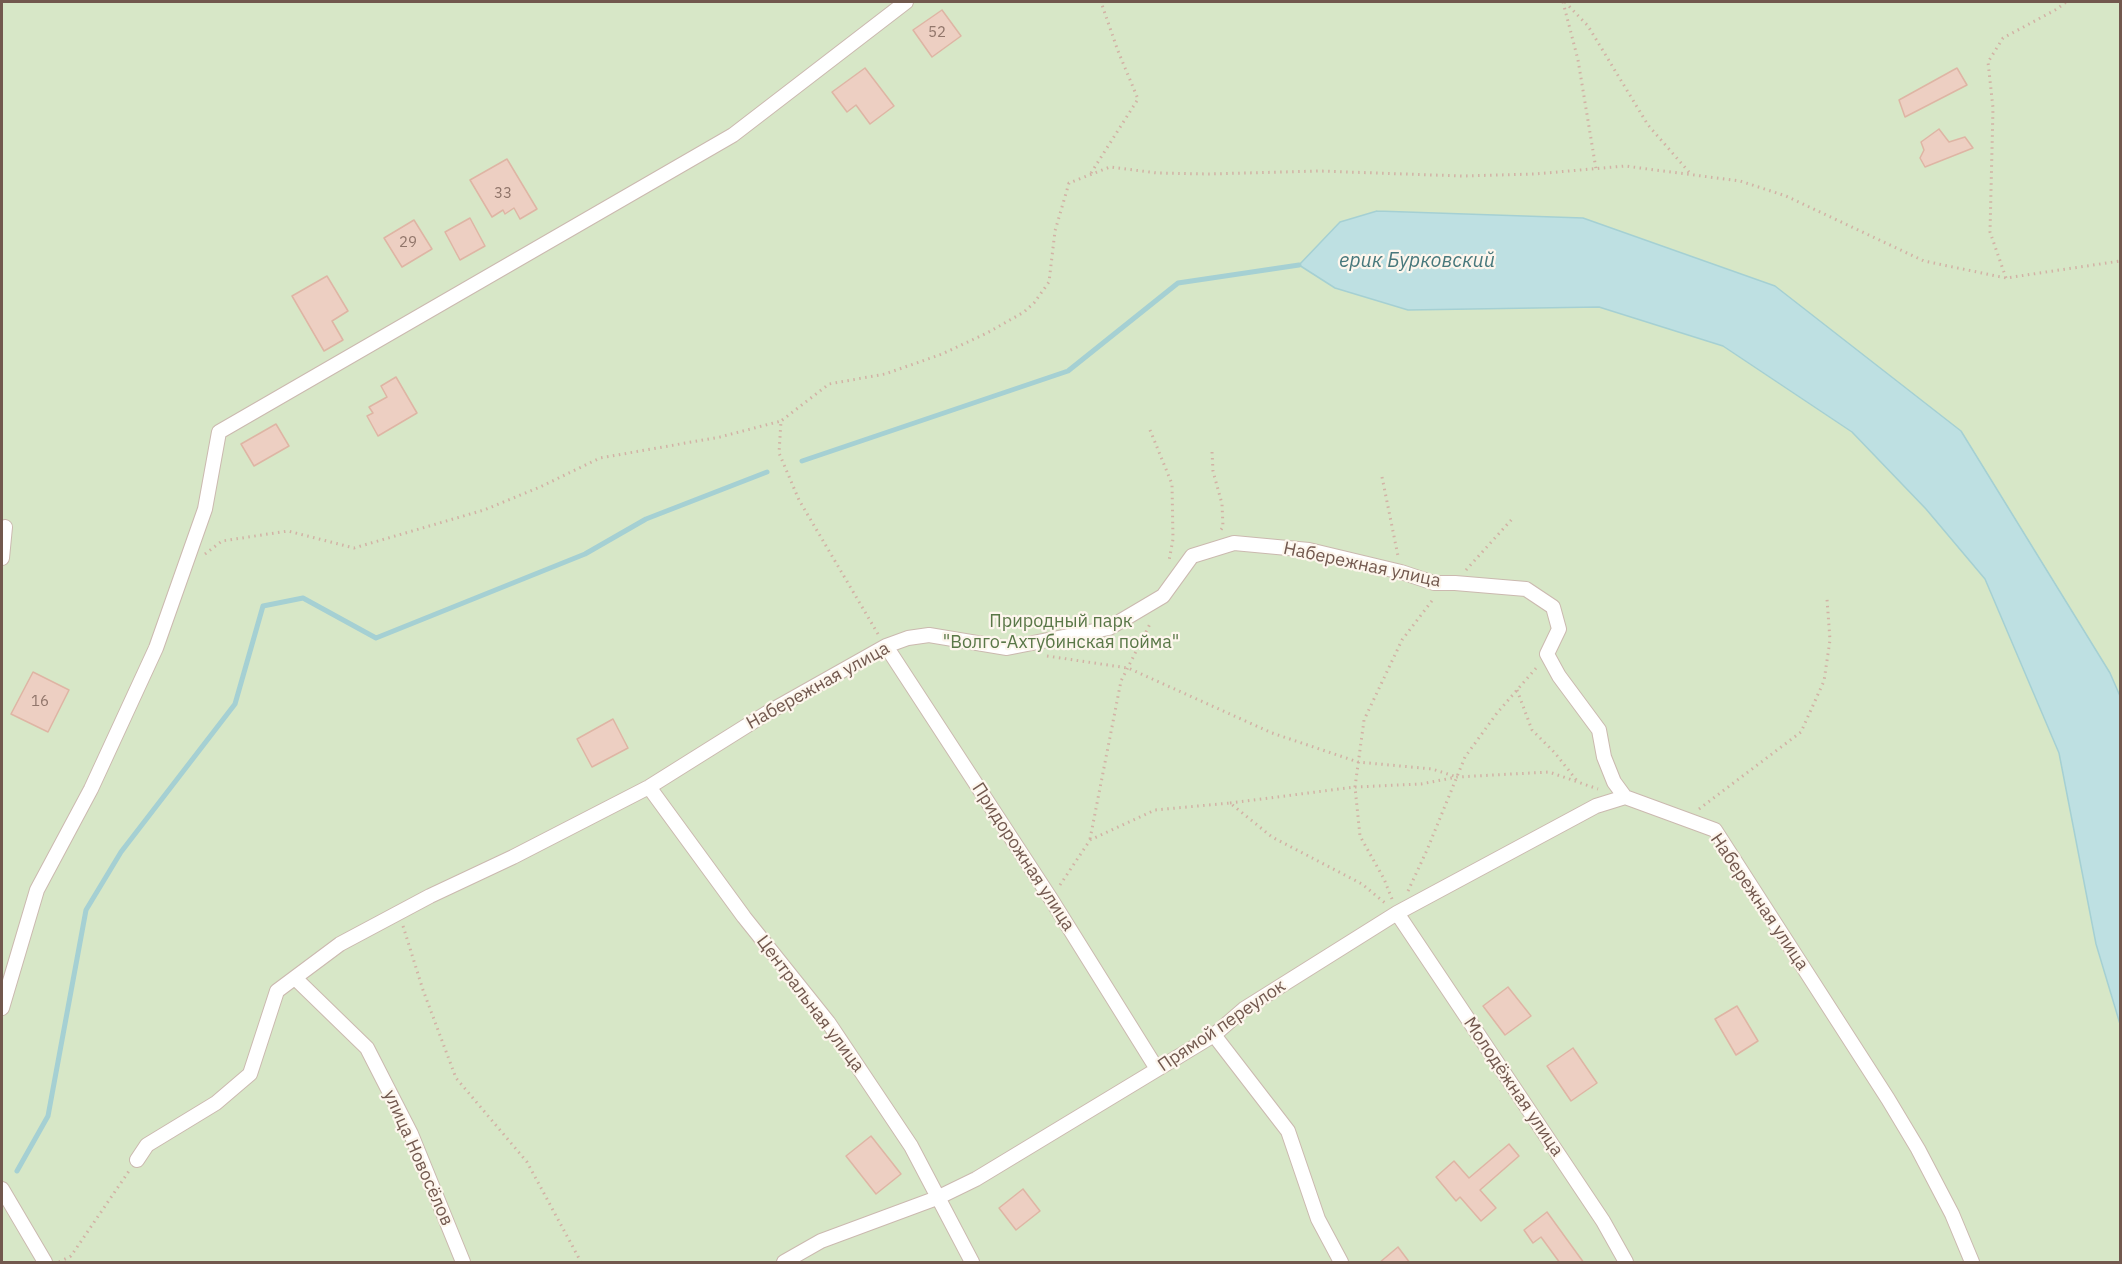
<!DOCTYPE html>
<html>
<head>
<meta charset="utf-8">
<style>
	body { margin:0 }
	#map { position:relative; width:2122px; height:1264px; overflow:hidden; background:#faf1e8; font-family:"IBM Plex Sans",sans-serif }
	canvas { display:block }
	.frame { position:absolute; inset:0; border:3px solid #72584e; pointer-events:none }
</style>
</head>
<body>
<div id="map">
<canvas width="2122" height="1264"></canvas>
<div class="frame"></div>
</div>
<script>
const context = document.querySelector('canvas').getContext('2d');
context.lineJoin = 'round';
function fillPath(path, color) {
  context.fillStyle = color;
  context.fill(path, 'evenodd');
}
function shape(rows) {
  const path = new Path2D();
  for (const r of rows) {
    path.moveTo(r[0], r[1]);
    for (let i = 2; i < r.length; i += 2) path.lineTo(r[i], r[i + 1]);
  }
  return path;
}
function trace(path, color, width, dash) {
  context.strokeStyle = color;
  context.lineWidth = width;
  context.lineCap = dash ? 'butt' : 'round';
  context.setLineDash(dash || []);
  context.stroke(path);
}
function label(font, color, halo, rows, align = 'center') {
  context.font = font + ' "IBM Plex Sans",sans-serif';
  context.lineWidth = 4.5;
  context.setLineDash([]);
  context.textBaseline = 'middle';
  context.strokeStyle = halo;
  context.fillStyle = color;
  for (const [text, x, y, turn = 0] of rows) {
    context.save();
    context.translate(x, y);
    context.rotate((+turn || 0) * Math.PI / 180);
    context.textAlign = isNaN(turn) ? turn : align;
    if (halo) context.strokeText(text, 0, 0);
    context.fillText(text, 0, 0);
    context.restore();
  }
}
const green = shape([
	[2,2,2120,2,2120,1262,2,1262]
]);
const water = shape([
	[1377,211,1583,218,1775,286,1961,431,2110,673,2120,696,2120,1024,2096,944,2059,753,1985,579,1926,509,1852,432,1723,346,1599,307,1408,310,1335,288,1299,265,1340,222,1377,211]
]);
const stream = shape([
	[802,461,1068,371,1178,283,1299,265],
	[17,1171,48,1116,86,910,121,852,235,704,263,606,303,598,376,638,585,554,646,519,767,472]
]);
const building = shape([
	[942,10,961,36,932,57,913,30,942,10],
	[865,68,894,106,870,124,856,105,847,112,832,92,865,68],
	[1957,68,1967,85,1905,117,1899,100,1957,68],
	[1939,129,1949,142,1965,137,1973,148,1925,167,1920,158,1924,150,1921,142,1939,129],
	[507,159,537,209,520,219,514,208,505,214,503,210,492,217,470,180,507,159],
	[470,218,485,246,460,260,445,232,470,218],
	[414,220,432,249,402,267,384,238,414,220],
	[327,276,348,311,332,321,343,340,324,351,292,296,327,276],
	[396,377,417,413,378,436,367,416,373,413,369,407,387,397,381,386,396,377],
	[276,424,289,446,254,466,241,444,276,424],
	[33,672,69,690,48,732,11,714,33,672],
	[613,719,628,748,592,767,577,739,613,719],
	[1508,987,1531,1016,1505,1035,1483,1006,1508,987],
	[1737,1006,1758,1041,1736,1055,1715,1019,1737,1006],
	[1573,1048,1597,1083,1571,1101,1547,1066,1573,1048],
	[871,1136,901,1174,876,1194,846,1156,871,1136],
	[1509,1144,1519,1156,1480,1190,1496,1208,1481,1221,1460,1197,1456,1201,1436,1177,1454,1161,1469,1178,1509,1144],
	[1023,1189,1040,1211,1016,1230,999,1208,1023,1189],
	[1547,1212,1584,1263,1560,1263,1541,1237,1533,1243,1524,1230,1547,1212],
	[1398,1247,1410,1263,1379,1263,1398,1247]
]);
const path = shape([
	[1563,2,1578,60,1596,169],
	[1565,2,1588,26,1648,125,1689,172],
	[1091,173,1138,99,1118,51,1101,2],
	[2006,278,1990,232,1993,108,1988,62,2003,38,2057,9,2066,2],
	[1150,430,1172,484,1173,539,1169,561],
	[1212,452,1213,471,1222,504,1223,527,1220,531],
	[1382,477,1398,556],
	[205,554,222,541,288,531,354,548,484,510,540,487,600,458,720,437,781,421],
	[1466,570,1513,518],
	[878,634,799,500,779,453,781,421,829,384,885,374,942,354,987,333,1024,312,1034,303,1049,282,1055,231,1069,183,1110,167,1157,173,1209,174,1319,171,1462,176,1535,174,1625,166,1740,181,1786,196,1924,261,2006,278,2120,261],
	[1047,656,1128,668,1272,733,1358,762,1432,769,1454,776],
	[1517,690,1532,730,1555,753,1578,782],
	[1230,803,1355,787,1421,784,1457,777,1549,772,1598,789],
	[1699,809,1801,732,1824,681,1830,640,1827,599],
	[1090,839,1121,681,1151,622],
	[1060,885,1090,840,1155,810,1230,803,1272,837,1362,884,1385,903],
	[1408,891,1427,850,1465,757,1497,713,1537,667],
	[1392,899,1384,879,1360,836,1355,787,1364,720,1402,640,1434,598],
	[403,926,423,990,456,1078,527,1162,581,1262],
	[59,1262,71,1256,129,1171]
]);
const street = shape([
	[2,558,5,527],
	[886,646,1051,899,1157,1069],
	[649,787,744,917,828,1022,911,1146,972,1262],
	[1397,913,1603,1221,1626,1262],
	[295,978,367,1048,411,1134,463,1262],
	[2,1008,37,890,91,789,156,648,205,509,219,432,733,135,906,2],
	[1214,1035,1288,1131,1318,1219,1341,1262],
	[137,1160,147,1145,216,1103,250,1074,277,991,340,944,430,896,513,857,649,787,767,713,886,646,908,638,929,635,1007,648,1109,628,1163,596,1192,556,1234,543,1309,550,1401,572,1434,583,1455,583,1526,589,1553,607,1559,629,1547,654,1559,676,1599,730,1604,757,1614,782,1625,797,1715,830,1888,1099,1918,1149,1952,1214,1972,1262],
	[2,1189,45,1262],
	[784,1262,821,1241,937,1198,976,1179,1214,1035,1244,1009,1397,913,1596,806,1625,797]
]);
const numberNames = [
	["52",937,33],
	["33",503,194],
	["29",408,243],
	["16",40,702]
];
const streetNames = [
	["Набережная улица",1362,565,12],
	["Набережная улица",818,686,-29],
	["Придорожная улица",1023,857,57],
	["Набережная улица",1759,902,56],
	["Центральная улица",810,1004,53],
	["Прямой переулок",1222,1026,-34],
	["Молодёжная улица",1513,1087,56],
	["улица Новосёлов",418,1158,66]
];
const parkNames = [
	["Природный парк",1061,622],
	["\"Волго-Ахтубинская пойма\"",1061,643]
];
const waterNames = [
	["ерик Бурковский",1417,261]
];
fillPath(green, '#d7e7c7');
fillPath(water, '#bee0e2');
trace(water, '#a5d0d3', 1.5);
trace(stream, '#a5d0d3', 5);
fillPath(building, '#edcfc2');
trace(building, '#deb5a4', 1.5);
trace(street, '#cbb9af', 16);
trace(path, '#d2b2a5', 3, [1.5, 4.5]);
trace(street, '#fff', 14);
label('15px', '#91766b', null, numberNames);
label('18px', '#72584e', '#fdf6ed', streetNames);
label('18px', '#597747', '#fdf6ed', parkNames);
label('italic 20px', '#47787c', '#fdf6ed', waterNames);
</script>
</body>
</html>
